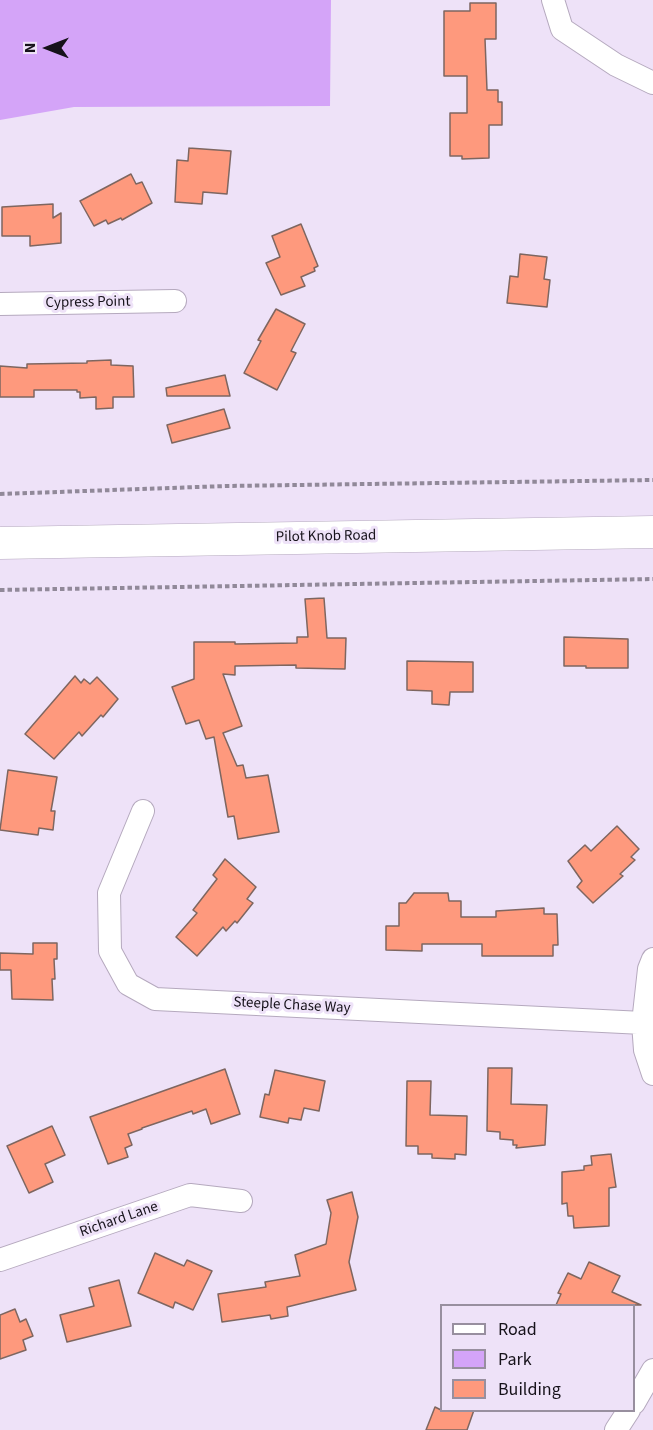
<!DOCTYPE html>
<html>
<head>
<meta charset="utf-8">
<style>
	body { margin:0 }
	#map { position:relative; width:653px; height:1430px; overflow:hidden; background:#eee2f8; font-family:"Source Sans 3",sans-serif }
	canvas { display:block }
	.legend { position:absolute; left:440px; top:1304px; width:195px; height:108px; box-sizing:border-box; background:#eee2f8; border:2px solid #988f9f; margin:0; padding:8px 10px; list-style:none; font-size:18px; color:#16121a }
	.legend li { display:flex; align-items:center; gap:12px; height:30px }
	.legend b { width:30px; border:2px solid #988f9f }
	.north { position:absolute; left:18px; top:18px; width:60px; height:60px; -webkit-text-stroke:4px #eee2f8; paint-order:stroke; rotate:270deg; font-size:16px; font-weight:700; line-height:24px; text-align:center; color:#16121a }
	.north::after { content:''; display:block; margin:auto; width:21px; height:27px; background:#16121a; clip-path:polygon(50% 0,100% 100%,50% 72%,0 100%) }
</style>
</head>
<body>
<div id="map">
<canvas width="653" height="1430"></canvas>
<ul class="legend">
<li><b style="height:8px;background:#fff"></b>Road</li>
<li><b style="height:16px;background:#d4a4f8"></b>Park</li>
<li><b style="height:16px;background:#fe997d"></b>Building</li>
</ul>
<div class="north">N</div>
</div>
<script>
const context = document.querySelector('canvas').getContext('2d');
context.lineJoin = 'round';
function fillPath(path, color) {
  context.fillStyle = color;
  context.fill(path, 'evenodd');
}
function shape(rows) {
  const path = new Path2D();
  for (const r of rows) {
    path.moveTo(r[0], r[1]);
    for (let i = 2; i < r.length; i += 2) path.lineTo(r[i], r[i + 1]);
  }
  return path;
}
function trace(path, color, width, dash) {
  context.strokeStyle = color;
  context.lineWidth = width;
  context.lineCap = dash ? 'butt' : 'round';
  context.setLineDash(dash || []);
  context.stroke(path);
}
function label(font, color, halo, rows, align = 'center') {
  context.font = font + ' "Source Sans 3",sans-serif';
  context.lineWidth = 6;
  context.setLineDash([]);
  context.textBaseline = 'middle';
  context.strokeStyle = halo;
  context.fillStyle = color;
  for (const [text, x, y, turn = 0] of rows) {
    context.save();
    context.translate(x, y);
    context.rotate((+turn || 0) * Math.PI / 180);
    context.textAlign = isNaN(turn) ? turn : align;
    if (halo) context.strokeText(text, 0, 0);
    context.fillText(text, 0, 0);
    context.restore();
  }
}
const green = shape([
	[0,0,331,0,330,106,74,107,0,120]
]);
const building = shape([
	[470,3,496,3,496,39,485,39,487,90,498,90,498,102,502,102,502,125,489,125,489,158,462,159,462,156,450,156,450,113,467,113,467,76,444,76,444,11,470,11,470,3],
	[189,148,231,151,227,194,203,192,202,204,175,202,177,160,188,161,189,148],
	[131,174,136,184,142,182,152,203,122,220,121,218,108,224,106,220,94,226,80,201,131,174],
	[53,204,53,218,61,213,61,243,30,246,30,236,2,236,2,207,53,204],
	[301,224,318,266,314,268,315,271,301,277,305,286,281,295,266,263,280,257,272,236,301,224],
	[520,254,547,257,544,279,550,280,547,307,507,303,510,276,518,277,520,254],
	[276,309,305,324,291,351,296,353,277,390,244,373,261,341,258,340,276,309],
	[111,360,111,365,133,366,134,397,113,397,113,408,96,409,96,397,80,398,80,392,77,392,77,390,34,390,34,397,0,397,0,366,27,368,27,364,87,363,87,361,111,360],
	[225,375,230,396,167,396,166,388,225,375],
	[224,409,230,428,172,443,167,425,224,409],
	[324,598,327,638,346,638,345,669,296,668,296,665,235,666,235,675,223,674,242,726,223,733,237,766,243,765,246,778,268,775,279,832,238,839,234,816,228,817,214,737,206,739,199,720,186,724,172,687,194,679,194,642,235,642,235,644,297,643,297,637,308,637,305,599,324,598],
	[564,637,628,639,628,668,586,668,586,666,564,666,564,637],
	[407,661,473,662,473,692,450,692,449,705,432,704,432,691,407,690,407,661],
	[75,676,81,683,84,679,90,684,97,677,118,699,103,717,101,715,82,736,79,732,54,759,25,734,75,676],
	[8,770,57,777,51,811,55,811,53,830,39,828,38,835,0,830,8,770],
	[617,826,639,849,631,857,635,860,620,874,623,876,593,903,577,887,582,881,568,861,585,845,591,851,617,826],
	[225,859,256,887,247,899,253,903,237,923,235,921,226,931,223,927,197,956,176,937,197,913,193,910,217,879,213,875,225,859],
	[414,893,448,893,449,901,461,901,461,917,496,917,496,911,544,908,544,914,557,914,558,945,553,945,553,956,482,956,482,944,422,944,422,951,386,950,386,926,399,926,399,903,406,903,414,893],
	[33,943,57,943,57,959,54,959,55,979,52,979,53,1000,12,999,11,970,0,970,0,953,33,954,33,943],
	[488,1068,512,1068,511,1104,547,1105,545,1145,516,1148,517,1145,513,1145,513,1140,500,1139,500,1132,487,1131,488,1068],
	[225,1069,240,1114,211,1124,206,1109,193,1114,192,1111,142,1128,142,1129,128,1134,132,1145,125,1148,128,1157,108,1164,90,1117,225,1069],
	[275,1070,325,1081,319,1111,304,1108,301,1120,289,1118,288,1123,260,1117,265,1094,269,1095,275,1070],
	[407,1081,431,1081,430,1115,467,1116,466,1155,455,1154,455,1159,432,1158,432,1154,418,1154,418,1146,406,1146,407,1081],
	[52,1126,65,1155,45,1164,53,1182,29,1193,7,1146,52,1126],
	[611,1154,616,1187,609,1188,609,1226,574,1228,573,1216,568,1216,567,1203,562,1204,562,1172,584,1170,584,1166,592,1165,591,1156,611,1154],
	[352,1192,358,1217,349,1262,356,1290,287,1307,288,1316,271,1319,270,1315,222,1322,218,1294,266,1287,265,1282,300,1276,295,1255,326,1244,331,1213,327,1200,352,1192],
	[155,1253,184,1266,187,1260,212,1271,193,1310,175,1302,173,1308,138,1293,155,1253],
	[589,1262,620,1276,612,1292,641,1305,556,1305,561,1294,558,1293,568,1273,581,1279,589,1262],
	[119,1280,131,1326,67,1342,60,1315,94,1306,89,1288,119,1280],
	[15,1309,20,1322,26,1319,33,1336,23,1340,26,1350,0,1359,0,1315,15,1309],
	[435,1407,441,1410,474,1410,467,1430,426,1430,435,1407]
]);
const path = shape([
	[0,494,226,486,653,480],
	[0,590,653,579]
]);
const street = shape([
	[553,0,562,29,616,65,653,83],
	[0,304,175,301],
	[143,811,109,893,110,951,128,984,155,999,643,1023],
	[653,959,649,969,643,1023,645,1050,653,1074],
	[0,1260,190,1195,241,1201],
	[634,1403,653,1370],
	[616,1430,629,1410]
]);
const secondary = shape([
	[0,543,653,532]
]);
const streetNames = [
	["Cypress Point",88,303,-1],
	["Pilot Knob Road",326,537,-1],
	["Steeple Chase Way",292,1006,3],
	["Richard Lane",119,1220,-19]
];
fillPath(green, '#d4a4f8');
fillPath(building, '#fe997d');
trace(building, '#7e6660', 1.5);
trace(street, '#b5a9be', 24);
trace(secondary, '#b5a9be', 33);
trace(path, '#918999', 4, [4.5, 3]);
trace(street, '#fff', 22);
trace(secondary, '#fff', 32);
label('15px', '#16121a', '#eee2f8', streetNames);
</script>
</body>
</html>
